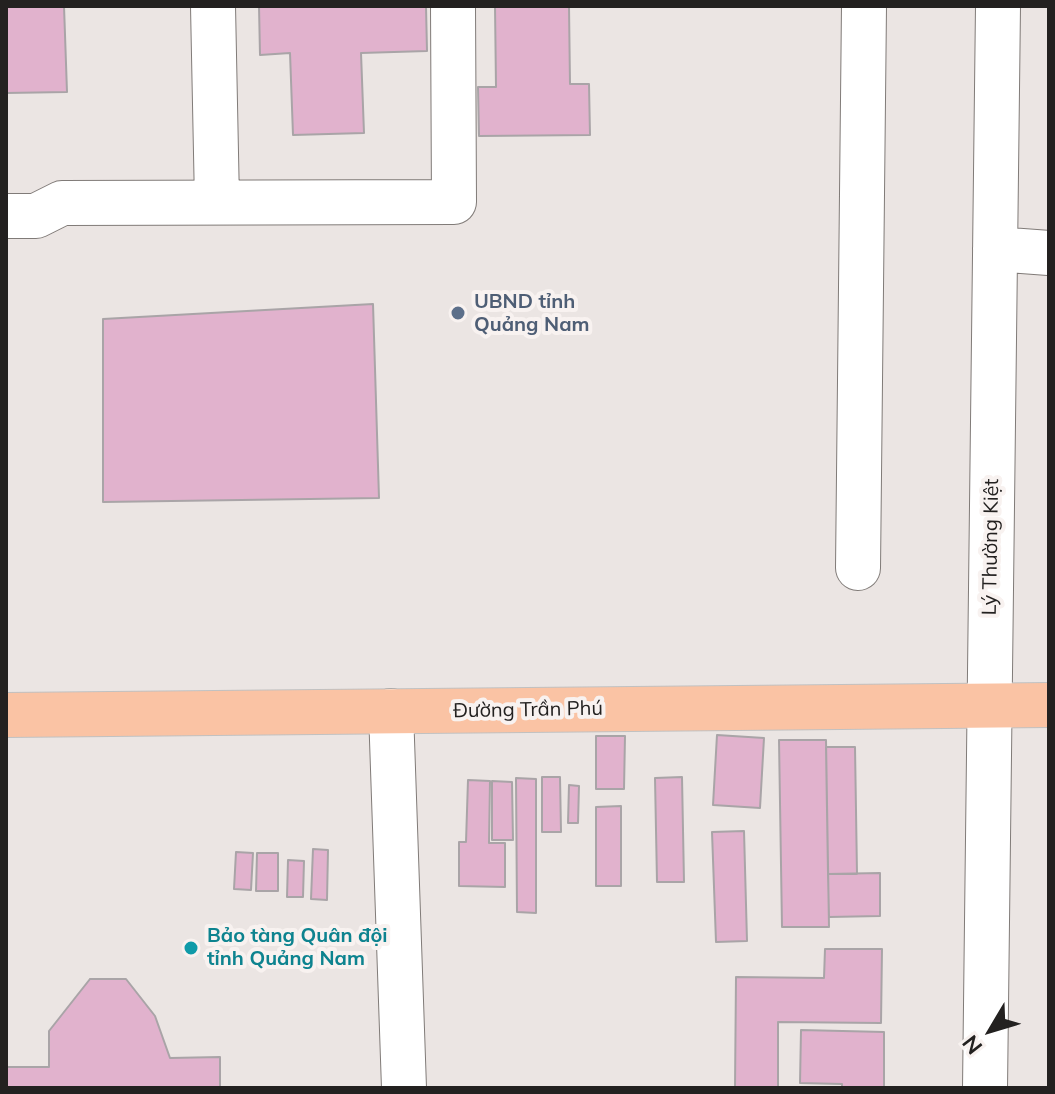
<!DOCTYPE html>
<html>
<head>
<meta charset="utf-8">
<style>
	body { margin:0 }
	#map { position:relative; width:1055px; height:1094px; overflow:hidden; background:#ebe5e3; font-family:Mulish,sans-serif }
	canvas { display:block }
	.frame { position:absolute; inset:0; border:8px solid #232120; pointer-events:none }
	.north { position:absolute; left:951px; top:990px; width:80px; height:80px; -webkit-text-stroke:6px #f8f2f0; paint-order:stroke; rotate:232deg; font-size:22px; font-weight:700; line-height:32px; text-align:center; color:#232120 }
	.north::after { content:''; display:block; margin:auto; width:28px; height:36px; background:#232120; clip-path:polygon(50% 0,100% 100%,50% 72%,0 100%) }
</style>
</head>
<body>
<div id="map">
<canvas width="1055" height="1094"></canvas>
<div class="frame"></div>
<div class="north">N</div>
</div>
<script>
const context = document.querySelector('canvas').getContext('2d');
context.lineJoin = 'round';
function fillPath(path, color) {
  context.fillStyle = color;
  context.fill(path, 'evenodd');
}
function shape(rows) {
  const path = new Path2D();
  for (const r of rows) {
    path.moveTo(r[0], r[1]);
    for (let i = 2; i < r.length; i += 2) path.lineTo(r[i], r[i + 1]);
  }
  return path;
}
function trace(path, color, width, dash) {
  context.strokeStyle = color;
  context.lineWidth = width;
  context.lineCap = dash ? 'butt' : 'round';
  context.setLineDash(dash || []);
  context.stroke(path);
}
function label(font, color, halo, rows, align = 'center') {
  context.font = font + ' Mulish,sans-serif';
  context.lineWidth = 8;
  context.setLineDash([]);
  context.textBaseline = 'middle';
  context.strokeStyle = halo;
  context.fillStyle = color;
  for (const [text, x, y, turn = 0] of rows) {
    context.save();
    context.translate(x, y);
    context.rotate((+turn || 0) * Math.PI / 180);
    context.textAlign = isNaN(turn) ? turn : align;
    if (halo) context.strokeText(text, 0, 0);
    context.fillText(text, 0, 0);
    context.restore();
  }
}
const building = shape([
	[6,6,64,6,67,92,6,93,6,6],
	[259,6,426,6,427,51,361,53,364,133,293,135,290,53,260,55,259,6],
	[495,6,569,6,570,84,589,84,590,135,479,136,478,87,496,87,495,6],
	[373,304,379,498,103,502,103,319,373,304],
	[717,735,764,738,760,808,713,805,717,735],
	[596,736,625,736,624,789,596,789,596,736],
	[779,740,826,740,829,927,782,927,779,740],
	[826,747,855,747,857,874,828,874,826,747],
	[542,777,560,777,561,832,542,832,542,777],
	[682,777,684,882,657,882,655,778,682,777],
	[516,778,536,779,536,913,517,912,516,778],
	[468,780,490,781,489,843,505,843,505,887,459,886,459,842,466,842,468,780],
	[492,781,512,782,513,840,492,840,492,781],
	[569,785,579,786,578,823,568,823,569,785],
	[621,806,621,886,596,886,596,807,621,806],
	[744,831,747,941,716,942,712,832,744,831],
	[313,849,328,850,327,900,311,899,313,849],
	[236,852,253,853,251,890,234,889,236,852],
	[257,853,278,853,278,891,256,891,257,853],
	[288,860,304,861,303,897,287,897,288,860],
	[880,873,880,916,829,917,828,874,880,873],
	[825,949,882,949,881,1023,778,1022,778,1088,735,1088,736,977,824,978,825,949],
	[90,979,126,979,155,1016,170,1058,220,1057,220,1088,6,1088,6,1067,49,1067,49,1031,90,979],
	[801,1030,884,1032,884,1088,842,1088,842,1084,800,1083,801,1030]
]);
const minor = shape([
	[213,6,217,202],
	[6,216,36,216,62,203,454,202,453,6],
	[995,249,1049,253],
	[858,568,864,6],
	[391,711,404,1088],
	[985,1088,998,6]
]);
const major = shape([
	[6,715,1049,705]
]);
const markers = [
	[458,313,8,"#5c6f8a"],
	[191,948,8,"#0f9aa8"]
];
const serviceNames = [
	["UBND tỉnh",474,302],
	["Quảng Nam",474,325]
];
const streetNames = [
	["Lý Thường Kiệt",991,547,-89],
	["Đường Trần Phú",528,710,-1]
];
const cultureNames = [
	["Bảo tàng Quân đội",207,936],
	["tỉnh Quảng Nam",207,959]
];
fillPath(building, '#e1b2cd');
trace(building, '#a9a4a7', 2);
trace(minor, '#807b78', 46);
trace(major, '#c1c1c1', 46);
trace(minor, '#fff', 44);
trace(major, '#fac3a4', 44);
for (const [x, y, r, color] of markers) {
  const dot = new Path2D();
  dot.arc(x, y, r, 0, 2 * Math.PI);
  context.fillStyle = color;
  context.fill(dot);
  trace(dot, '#f8f2f0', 3);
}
label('bold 20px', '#4e5e75', '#f8f2f0', serviceNames, 'left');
label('20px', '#232120', '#f8f2f0', streetNames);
label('bold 20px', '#0d838f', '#f8f2f0', cultureNames, 'left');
</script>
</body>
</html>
